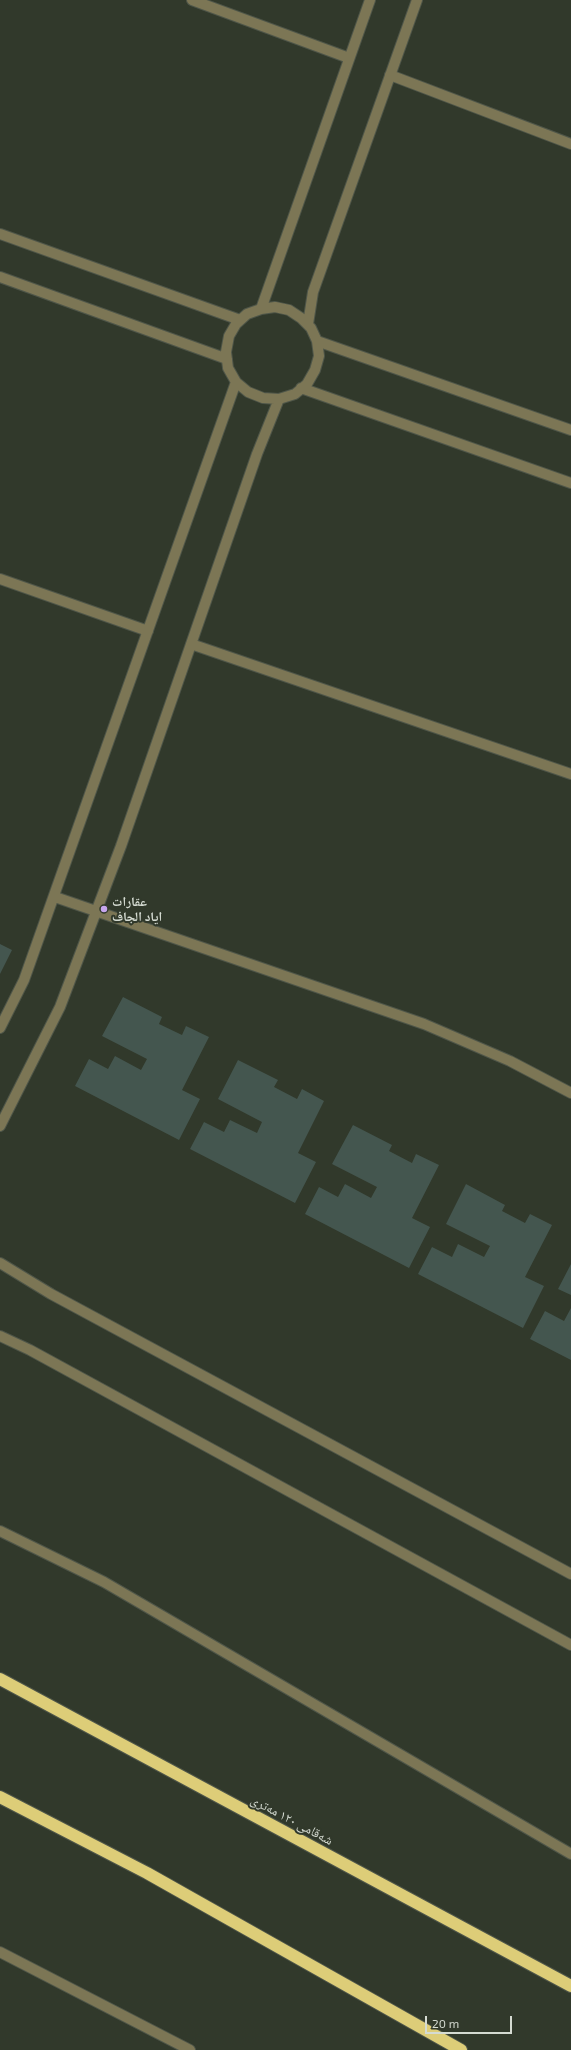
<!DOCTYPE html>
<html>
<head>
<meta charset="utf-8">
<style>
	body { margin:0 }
	#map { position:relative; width:571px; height:2050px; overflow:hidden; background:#31392b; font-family:"Exo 2",sans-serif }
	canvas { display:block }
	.scale { position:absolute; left:425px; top:2016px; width:87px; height:18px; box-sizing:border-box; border:2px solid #d5dbd2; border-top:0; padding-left:5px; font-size:12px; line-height:14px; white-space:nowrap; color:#d5dbd2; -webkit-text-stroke:3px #31392b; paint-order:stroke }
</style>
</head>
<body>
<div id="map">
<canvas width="571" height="2050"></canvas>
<div class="scale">20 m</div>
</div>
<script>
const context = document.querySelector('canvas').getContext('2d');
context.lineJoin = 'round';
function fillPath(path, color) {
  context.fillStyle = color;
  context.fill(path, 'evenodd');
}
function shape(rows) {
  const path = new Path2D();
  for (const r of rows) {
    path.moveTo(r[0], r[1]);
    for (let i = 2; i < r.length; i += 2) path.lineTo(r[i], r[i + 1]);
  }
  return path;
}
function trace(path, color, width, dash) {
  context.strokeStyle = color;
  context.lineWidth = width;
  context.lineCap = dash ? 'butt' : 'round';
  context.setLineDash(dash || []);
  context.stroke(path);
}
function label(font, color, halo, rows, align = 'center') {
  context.font = font + ' "Exo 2","Noto Naskh Arabic",sans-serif';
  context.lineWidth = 4;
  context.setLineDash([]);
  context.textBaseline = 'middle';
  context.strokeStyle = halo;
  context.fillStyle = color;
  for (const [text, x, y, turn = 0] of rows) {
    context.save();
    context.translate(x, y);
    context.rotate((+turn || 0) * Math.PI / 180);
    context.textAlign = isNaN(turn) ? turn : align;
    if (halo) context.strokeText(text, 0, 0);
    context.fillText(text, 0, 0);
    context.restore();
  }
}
const building = shape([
	[0,944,12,950,0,974],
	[123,997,162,1017,159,1024,182,1035,186,1026,209,1037,182,1090,200,1099,179,1140,75,1086,89,1059,108,1069,115,1056,141,1070,147,1059,102,1036],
	[238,1060,278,1080,274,1087,297,1099,302,1089,324,1101,298,1153,316,1162,295,1203,190,1149,204,1122,224,1132,230,1120,257,1133,262,1122,218,1099],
	[353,1125,392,1145,389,1151,412,1163,416,1154,439,1165,412,1218,430,1227,409,1268,305,1214,319,1187,338,1197,345,1184,371,1198,377,1187,332,1164],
	[466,1184,505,1205,502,1211,525,1223,530,1214,552,1225,525,1277,544,1286,523,1328,418,1274,432,1247,452,1257,458,1244,484,1257,490,1246,446,1224],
	[571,1264,571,1295,558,1289],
	[571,1308,571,1360,530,1339,545,1311,564,1321]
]);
const minor = shape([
	[192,0,349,58],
	[390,75,571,144],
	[0,234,240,320],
	[0,277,227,359],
	[261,309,370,0],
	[308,324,313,292,417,0],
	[317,341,319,356,315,370,307,384,295,394,279,399,263,398,248,392,236,382,228,368,226,352,229,336,236,324,247,314,261,309,275,307,289,310,301,318,311,328,317,341,571,430],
	[301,388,571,483],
	[0,579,148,631],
	[191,644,571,774],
	[55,897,424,1024,510,1061,571,1093],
	[0,1028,24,980,236,382],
	[0,1126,60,1007,121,846,257,454,279,399],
	[0,1263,51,1294,571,1574],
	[0,1336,30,1350,571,1645],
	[0,1531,104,1582,571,1854],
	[0,1952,190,2050]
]);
const highway = shape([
	[0,1679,571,1986],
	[0,1797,147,1873,461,2050]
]);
const markers = [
	[104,909,4,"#c7a6ef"]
];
const poiNames = [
	["عقارات",112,902],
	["اياد الجاف",112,917]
];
const streetNames = [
	["شەقامی ١٢٠ مەتری",292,1820,28]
];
fillPath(building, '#44564f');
trace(minor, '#4f5649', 12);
trace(highway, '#4f5649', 14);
trace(minor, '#7c7655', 10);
trace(highway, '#ddcd78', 12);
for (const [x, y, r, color] of markers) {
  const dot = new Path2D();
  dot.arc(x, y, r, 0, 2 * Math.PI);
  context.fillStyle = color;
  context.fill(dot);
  trace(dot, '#31392b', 1.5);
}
label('bold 13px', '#d5dbd2', '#31392b', poiNames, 'left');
label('13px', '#d5dbd2', '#31392b', streetNames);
</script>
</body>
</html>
